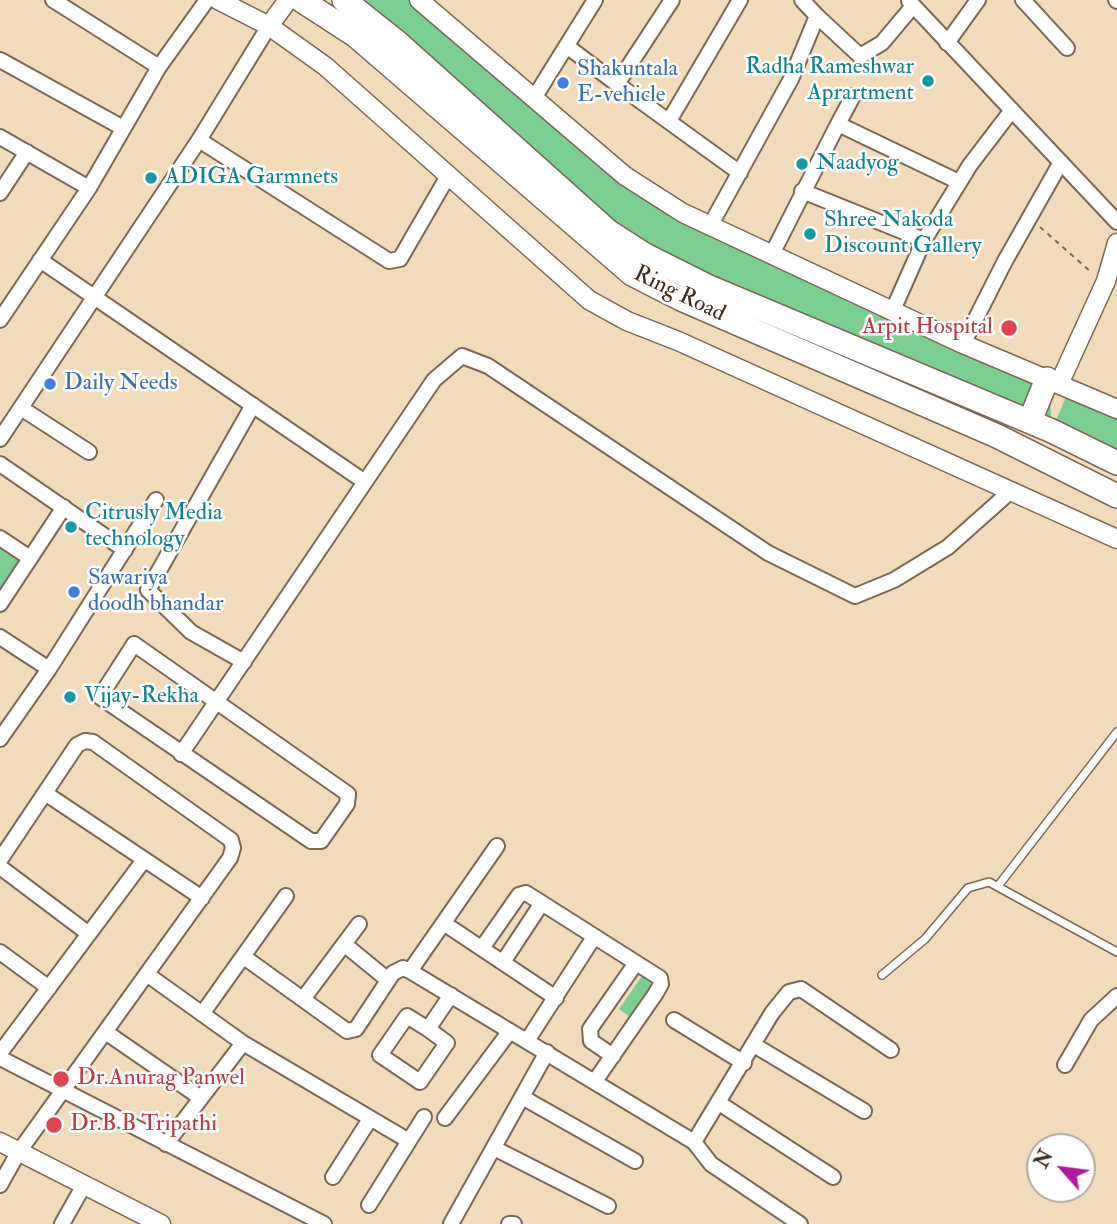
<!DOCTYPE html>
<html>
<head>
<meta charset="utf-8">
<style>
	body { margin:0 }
	#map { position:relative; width:1117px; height:1224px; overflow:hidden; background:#f2dbbb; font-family:"IM FELL Double Pica",serif }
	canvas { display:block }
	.north { position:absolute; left:1026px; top:1133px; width:70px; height:70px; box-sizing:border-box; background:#fff; border:2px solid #b1aaa5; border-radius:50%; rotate:298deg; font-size:19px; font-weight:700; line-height:28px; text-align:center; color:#3b2a1e }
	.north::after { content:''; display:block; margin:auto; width:24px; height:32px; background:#b5179e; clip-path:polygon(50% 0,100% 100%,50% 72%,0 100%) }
</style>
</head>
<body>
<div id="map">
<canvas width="1117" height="1224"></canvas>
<div class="north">N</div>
</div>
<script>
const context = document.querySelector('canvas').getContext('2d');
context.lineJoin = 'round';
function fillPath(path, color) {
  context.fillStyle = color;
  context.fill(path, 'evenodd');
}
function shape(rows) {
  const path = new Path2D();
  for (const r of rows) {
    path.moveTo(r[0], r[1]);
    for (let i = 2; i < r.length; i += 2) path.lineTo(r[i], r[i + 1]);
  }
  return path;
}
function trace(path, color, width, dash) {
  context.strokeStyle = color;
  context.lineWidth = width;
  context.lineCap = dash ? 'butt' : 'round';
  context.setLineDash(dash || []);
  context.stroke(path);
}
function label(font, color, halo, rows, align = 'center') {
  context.font = font + ' "IM FELL Double Pica",serif';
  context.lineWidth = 5;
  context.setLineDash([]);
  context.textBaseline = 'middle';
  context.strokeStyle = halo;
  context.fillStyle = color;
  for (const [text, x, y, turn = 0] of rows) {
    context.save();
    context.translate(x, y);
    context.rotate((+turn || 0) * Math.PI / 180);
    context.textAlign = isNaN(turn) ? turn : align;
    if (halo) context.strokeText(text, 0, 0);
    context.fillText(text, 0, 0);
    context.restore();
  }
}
const green = shape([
	[342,0,409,0,684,221,1049,385,1052,429,1067,395,1117,419,1117,465,609,232],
	[0,535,25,551,0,595],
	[644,973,658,983,634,1020,619,1009]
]);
const path = shape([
	[1040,227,1091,272]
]);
const service = shape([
	[998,886,1117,732],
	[882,975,925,939,968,888,989,882,1117,952]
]);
const minor = shape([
	[53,0,159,67],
	[802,0,817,16],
	[1023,0,1067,48],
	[1116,0,1117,1],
	[909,1,1117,222],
	[947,43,978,0],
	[568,47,617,84,672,0],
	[0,60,123,128],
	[617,84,740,173],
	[853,96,838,124,959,182],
	[534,98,595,0],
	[669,121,740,0],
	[0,137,89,188],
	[199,140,389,261,400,259,448,176],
	[802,191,924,240],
	[0,193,27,152],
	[710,226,791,79,817,16,860,56,882,43,913,6],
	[771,256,838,124],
	[40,260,365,482,181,754],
	[893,310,924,240,970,165,1012,110],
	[0,320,89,188,159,67,207,0],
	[963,344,1005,261,1061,162],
	[21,408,89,452],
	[0,439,199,140,269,26],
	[0,464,125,550],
	[365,482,434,380,462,356,488,366,768,553,855,596,894,580,948,547,1012,490],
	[0,538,30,558],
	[0,604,64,507],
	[0,637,49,669],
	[134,644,348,794,347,804,321,841,311,841,100,697,134,644],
	[244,662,191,632,148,590,253,405],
	[0,739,49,669,156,500],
	[45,793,202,898],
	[0,860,77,745,85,741,93,742,231,840,233,848,230,858,18,1153,0,1185],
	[0,867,89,934],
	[445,924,556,998],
	[344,944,388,980],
	[482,948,519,895,526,893,660,978,661,984,656,993,595,1081],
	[0,952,49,988],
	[244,957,347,1031,356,1029,393,973,403,968,410,971,694,1142,711,1164,800,1224],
	[503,962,542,903],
	[410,971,497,846],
	[148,975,243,1043,409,1141],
	[303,999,359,924],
	[202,1014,286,896],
	[674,1020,744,1063],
	[428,1029,447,1043,420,1082,380,1055,407,1016,428,1029,451,995],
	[107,1033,201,1098],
	[527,1041,594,937],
	[754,1045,864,1111],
	[0,1053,144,860],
	[613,1056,591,1041,590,1029,636,963],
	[0,1058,324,1224],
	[1065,1065,1091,1020,1117,996],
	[522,1097,635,1161],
	[719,1103,833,1177],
	[445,1118,510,1031],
	[694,1142,772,1013,789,992,801,989,891,1050],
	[166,1144,243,1043],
	[494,1148,608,1206],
	[333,1177,370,1119],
	[369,1205,424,1117],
	[62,1224,84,1185],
	[451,1224,547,1052],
	[509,1224,514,1224]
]);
const tertiary = shape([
	[218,0,269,26,325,66,589,300,627,321,678,341,1117,539],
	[419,0,625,176,683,213,963,344,1117,409],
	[269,26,288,0],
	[1059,384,1106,281,1117,243],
	[0,1142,161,1224]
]);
const primary = shape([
	[301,0,355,35,632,274,681,299,997,436,1117,496],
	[344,0,397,42,609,232,645,255,707,286,1052,431,1117,463],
	[1030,421,1047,379]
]);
const markers = [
	[928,81,7,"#0f9aa8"],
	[563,83,7,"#3f7fe0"],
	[802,164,7,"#0f9aa8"],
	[151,178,7,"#0f9aa8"],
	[810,234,7,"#0f9aa8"],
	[1009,328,9,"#e0444e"],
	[50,384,7,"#3f7fe0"],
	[71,527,7,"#0f9aa8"],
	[74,592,7,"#3f7fe0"],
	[70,697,7,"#0f9aa8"],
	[61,1079,9,"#e0444e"],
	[54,1125,9,"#e0444e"]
];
const cultureNames = [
	["Radha Rameshwar",914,68,"right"],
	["Aprartment",914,94,"right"],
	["Naadyog",816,164],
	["ADIGA Garmnets",165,178],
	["Shree Nakoda",824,221],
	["Discount Gallery",824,247],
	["Citrusly Media",85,514],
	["technology",85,540],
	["Vijay-Rekha",84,697]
];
const shopNames = [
	["Shakuntala",577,70],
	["E-vehicle",577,96],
	["Daily Needs",64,384],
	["Sawariya",88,579],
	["doodh bhandar",88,605]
];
const streetNames = [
	["Ring Road",679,295,26]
];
const healthNames = [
	["Arpit Hospital",993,328,"right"],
	["Dr.Anurag Panwel",77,1079],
	["Dr.B B Tripathi",70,1125]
];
fillPath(green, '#7bcf93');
trace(service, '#7b6855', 10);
trace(minor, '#7b6855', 18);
trace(tertiary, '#7b6855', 21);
trace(primary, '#7b6855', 26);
trace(path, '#7b6855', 2, [5, 5]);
trace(service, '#fff', 7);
trace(minor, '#fff', 14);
trace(tertiary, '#fff', 18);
trace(primary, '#fff', 23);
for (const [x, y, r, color] of markers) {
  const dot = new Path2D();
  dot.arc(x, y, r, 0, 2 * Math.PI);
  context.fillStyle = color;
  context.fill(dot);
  trace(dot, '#fff', 2.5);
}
label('23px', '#0d838f', '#fff', cultureNames, 'left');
label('23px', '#366cbe', '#fff', shopNames, 'left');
label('23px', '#3b2a1e', '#fff', streetNames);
label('23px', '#be3a42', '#fff', healthNames, 'left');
</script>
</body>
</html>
